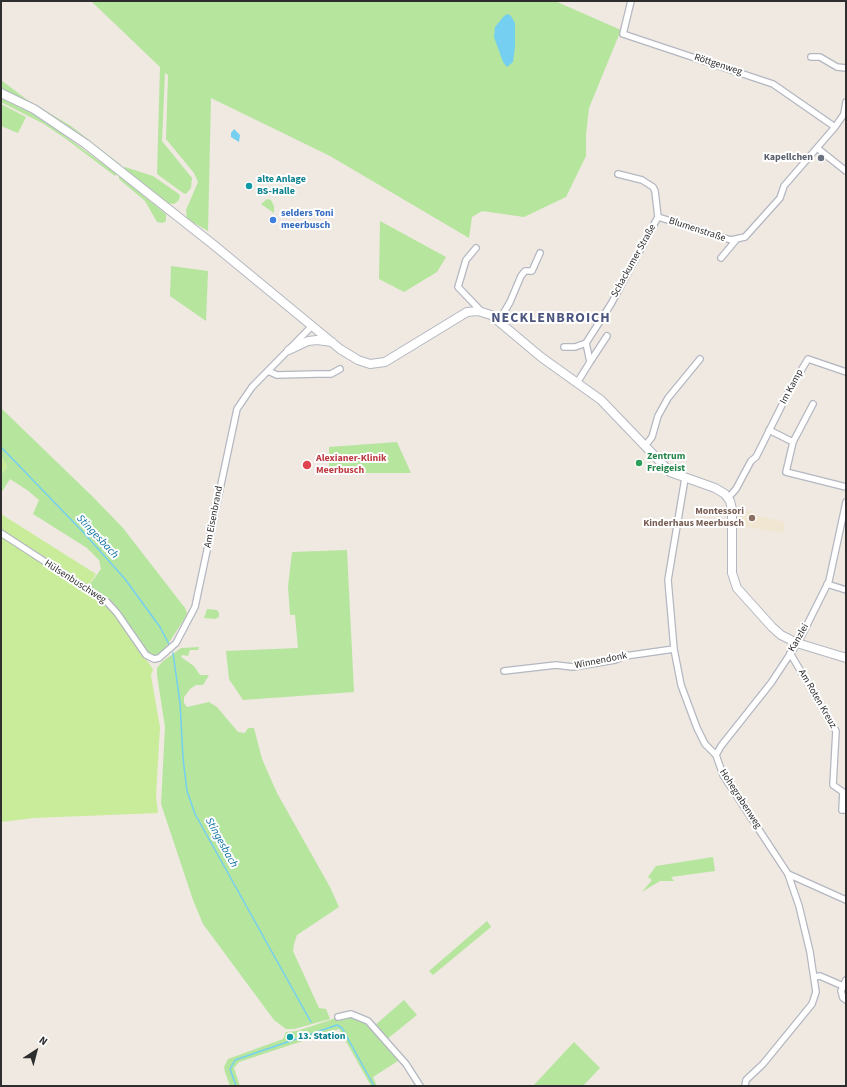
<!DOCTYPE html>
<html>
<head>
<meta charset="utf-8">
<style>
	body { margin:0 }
	#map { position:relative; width:847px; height:1087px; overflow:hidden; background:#efe9e1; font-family:"Source Sans 3",sans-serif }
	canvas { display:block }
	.frame { position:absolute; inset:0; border:2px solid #2e2e2e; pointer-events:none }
	.north { position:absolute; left:16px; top:1031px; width:40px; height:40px; -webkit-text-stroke:3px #fff; paint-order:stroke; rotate:36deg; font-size:11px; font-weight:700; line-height:16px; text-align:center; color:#2e2e2e }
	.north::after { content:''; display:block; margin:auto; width:14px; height:18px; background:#2e2e2e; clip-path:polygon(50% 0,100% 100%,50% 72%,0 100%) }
</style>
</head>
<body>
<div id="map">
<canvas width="847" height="1087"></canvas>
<div class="frame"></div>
<div class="north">N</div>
</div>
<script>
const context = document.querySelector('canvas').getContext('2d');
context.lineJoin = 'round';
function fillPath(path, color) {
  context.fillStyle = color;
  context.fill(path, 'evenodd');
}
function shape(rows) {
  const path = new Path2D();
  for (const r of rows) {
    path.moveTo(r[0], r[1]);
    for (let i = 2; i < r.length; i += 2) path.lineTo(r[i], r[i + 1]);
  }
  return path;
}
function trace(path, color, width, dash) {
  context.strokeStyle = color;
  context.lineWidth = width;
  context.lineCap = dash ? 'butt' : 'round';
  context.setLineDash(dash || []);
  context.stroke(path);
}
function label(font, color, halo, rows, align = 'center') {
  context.font = font + ' "Source Sans 3",sans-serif';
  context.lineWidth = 4;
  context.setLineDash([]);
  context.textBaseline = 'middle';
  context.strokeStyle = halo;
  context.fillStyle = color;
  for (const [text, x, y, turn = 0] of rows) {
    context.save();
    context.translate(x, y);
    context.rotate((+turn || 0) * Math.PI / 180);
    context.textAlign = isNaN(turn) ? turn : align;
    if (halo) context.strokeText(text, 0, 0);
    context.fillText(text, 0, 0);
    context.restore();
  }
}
const education = shape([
	[735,510,755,511,755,515,785,522,783,533,735,525]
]);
const green = shape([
	[91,1,555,1,621,30,589,108,586,135,586,156,566,197,524,217,482,211,472,217,469,238,330,156,211,98,208,231,187,219,186,210,198,182,194,173,166,139,168,75,165,73,162,141,192,178,191,188,186,194,183,193,157,174,160,67],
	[1,80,26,99,71,126,121,165,120,167,74,131,39,108,1,88],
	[1,98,31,113,50,125,117,174,115,176,66,139,44,124,1,102],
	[1,104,26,117,18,133,1,126],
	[125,167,153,176,179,194,180,196,179,200,174,204,167,203,122,168],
	[119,176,166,214,166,221,162,223,157,222,145,201,119,179],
	[267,199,271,200,274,206,274,213,261,204],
	[380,221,446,257,437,272,404,292,379,279],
	[171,266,208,271,206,321,170,296],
	[1,408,93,497,123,528,185,608,187,613,185,618,155,664,109,600,88,587,101,569,99,560,87,548,33,514,39,500,27,490,10,479,1,493,1,475,7,467,1,456],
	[397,442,411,473,329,473,329,447],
	[347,550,354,692,243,700,229,679,226,651,298,648,295,615,290,615,288,587,292,552],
	[207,609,217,610,219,613,219,617,215,619,204,618],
	[199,647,198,650,190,650,188,656,182,655,181,657,194,666,200,675,209,675,203,685,196,685,190,689,184,697,184,703,187,707,209,702,217,707,238,732,245,733,248,728,254,728,262,759,277,793,330,887,339,907,297,935,294,944,293,951,319,1008,326,1009,330,1019,294,1029,286,1029,274,1020,203,924,193,900,161,804,165,727,157,675,157,668,162,662,181,648],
	[713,857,715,871,671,877,674,881,660,881,642,892,652,880,648,877,656,866],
	[487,921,491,927,433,975,429,971],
	[404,1000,417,1015,386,1040,374,1026],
	[345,1015,363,1018,401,1059,373,1077,377,1086,371,1086,339,1029,239,1062,234,1068,240,1086,230,1086,225,1072,224,1067,228,1059,283,1039,286,1032,297,1031],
	[574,1042,600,1068,583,1086,533,1086]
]);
const pitch = shape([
	[1,456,7,467,1,475],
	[1,514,96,574,86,590,106,603,153,669,151,676,160,727,156,796,158,813,34,818,1,822]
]);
const water = shape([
	[508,14,511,16,515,23,515,47,513,62,507,67,503,62,494,37,495,27,504,16],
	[234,129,240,135,239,142,231,137,231,133]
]);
const stream = shape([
	[1,447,83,532,125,579,160,627,170,646],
	[173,653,180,703,183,758,187,791,195,814,311,1022],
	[236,1086,230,1069,235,1060,337,1025,342,1028,374,1086]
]);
const minor = shape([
	[631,1,623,34,773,84,835,127],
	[811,57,820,57,837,67,846,68],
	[817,148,846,171],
	[658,217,731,240,745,237,780,198,784,186,835,127,844,114,846,102],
	[476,248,466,260,458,287,481,311],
	[721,258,736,240],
	[499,321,510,302,521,276,525,271,532,271,540,253],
	[564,347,575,347,586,343,611,304,658,217,655,191,653,187,642,180,618,174],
	[590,362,607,336],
	[268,371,277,375,317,374,331,374,340,369],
	[577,383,590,362,586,343],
	[813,404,793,442,786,472,846,487],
	[769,430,793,442],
	[645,446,652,437,658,416,668,398,700,359],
	[685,478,668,580,674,649,681,685,697,728,705,744,716,755,723,775,788,874,799,906,810,952,816,992,812,1004,763,1064,746,1080,745,1086],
	[728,498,736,489,751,461,756,457,791,387,808,359,846,372],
	[1,533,107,602,117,613,146,655,154,659,159,658,176,643,195,607,237,409,252,387,312,326],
	[827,584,846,590],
	[790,653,836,731,833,785,843,792,842,810,846,810],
	[504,671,556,665,573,667,615,660,625,656,674,649],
	[716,755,721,746,771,683,800,639,829,581,846,502],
	[788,874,846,900],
	[814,977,820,976,843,986],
	[846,980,841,991,843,998,846,1000],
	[338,1017,351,1014,368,1021,406,1064,420,1086]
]);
const secondary = shape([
	[1,93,34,109,86,144,215,246,340,349,358,360,370,364,385,362,467,312,478,311,491,315,541,357,601,400,670,472,715,488,725,494,730,501,732,509,732,573,737,588,772,627,781,635,797,643,846,658],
	[289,350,308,341,317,340,332,342]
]);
const markers = [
	[821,158,4,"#6b7280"],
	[249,186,4,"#0f9aa8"],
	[273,220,4,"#3f7fe0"],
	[639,463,4,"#2e9e5b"],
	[307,465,5,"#e0444e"],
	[752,518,4,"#8d6e63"],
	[290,1037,4,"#0f9aa8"]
];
const streetNames = [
	["Röttgenweg",718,65,18],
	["Blumenstraße",697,230,18],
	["Schackumer Straße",634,261,-61],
	["Im Kamp",792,387,-62],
	["Am Eisenbrand",214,517,-79],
	["Hülsenbuschweg",75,582,33],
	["Kanzlei",799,638,-60],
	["Winnendonk",601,661,-11],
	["Am Roten Kreuz",817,699,60],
	["Hohegrabenweg",740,799,57]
];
const worshipNames = [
	["Kapellchen",813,158]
];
const cultureNames = [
	["alte Anlage",257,180],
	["BS-Halle",257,192],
	["13. Station",298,1037]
];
const shopNames = [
	["selders Toni",281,214],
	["meerbusch",281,226]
];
const leisureNames = [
	["Zentrum",647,457],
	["Freigeist",647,469]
];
const healthNames = [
	["Alexianer-Klinik",316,459],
	["Meerbusch",316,471]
];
const educationNames = [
	["Montessori",744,512],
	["Kinderhaus Meerbusch",744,524]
];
const waterNames = [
	["Stingesbach",97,537,47],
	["Stingesbach",221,843,61]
];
const districtNames = [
	["NECKLENBROICH",551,319]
];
fillPath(education, '#f0e6d1');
fillPath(green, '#b6e59e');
fillPath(pitch, '#c9ec9a');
fillPath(water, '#75cff0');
trace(stream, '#75cff0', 1.5);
trace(minor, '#b4b7c1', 8);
trace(secondary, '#b4b7c1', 10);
trace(minor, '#fff', 5.5);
trace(secondary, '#fff', 8);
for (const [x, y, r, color] of markers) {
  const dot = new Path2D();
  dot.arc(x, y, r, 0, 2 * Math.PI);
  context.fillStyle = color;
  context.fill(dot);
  trace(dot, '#fff', 1.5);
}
label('10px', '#2e2e2e', '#fff', streetNames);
label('bold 10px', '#5b616d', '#fff', worshipNames, 'right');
label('bold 10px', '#0d838f', '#fff', cultureNames, 'left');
label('bold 10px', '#366cbe', '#fff', shopNames, 'left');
label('bold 10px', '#27864d', '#fff', leisureNames, 'left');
label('bold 10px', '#be3a42', '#fff', healthNames, 'left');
label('bold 10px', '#785e54', '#fff', educationNames, 'right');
label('italic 11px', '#0d6fa3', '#fff', waterNames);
context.letterSpacing = '1px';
label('bold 14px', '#4d5680', '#fff', districtNames);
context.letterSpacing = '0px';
</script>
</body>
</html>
